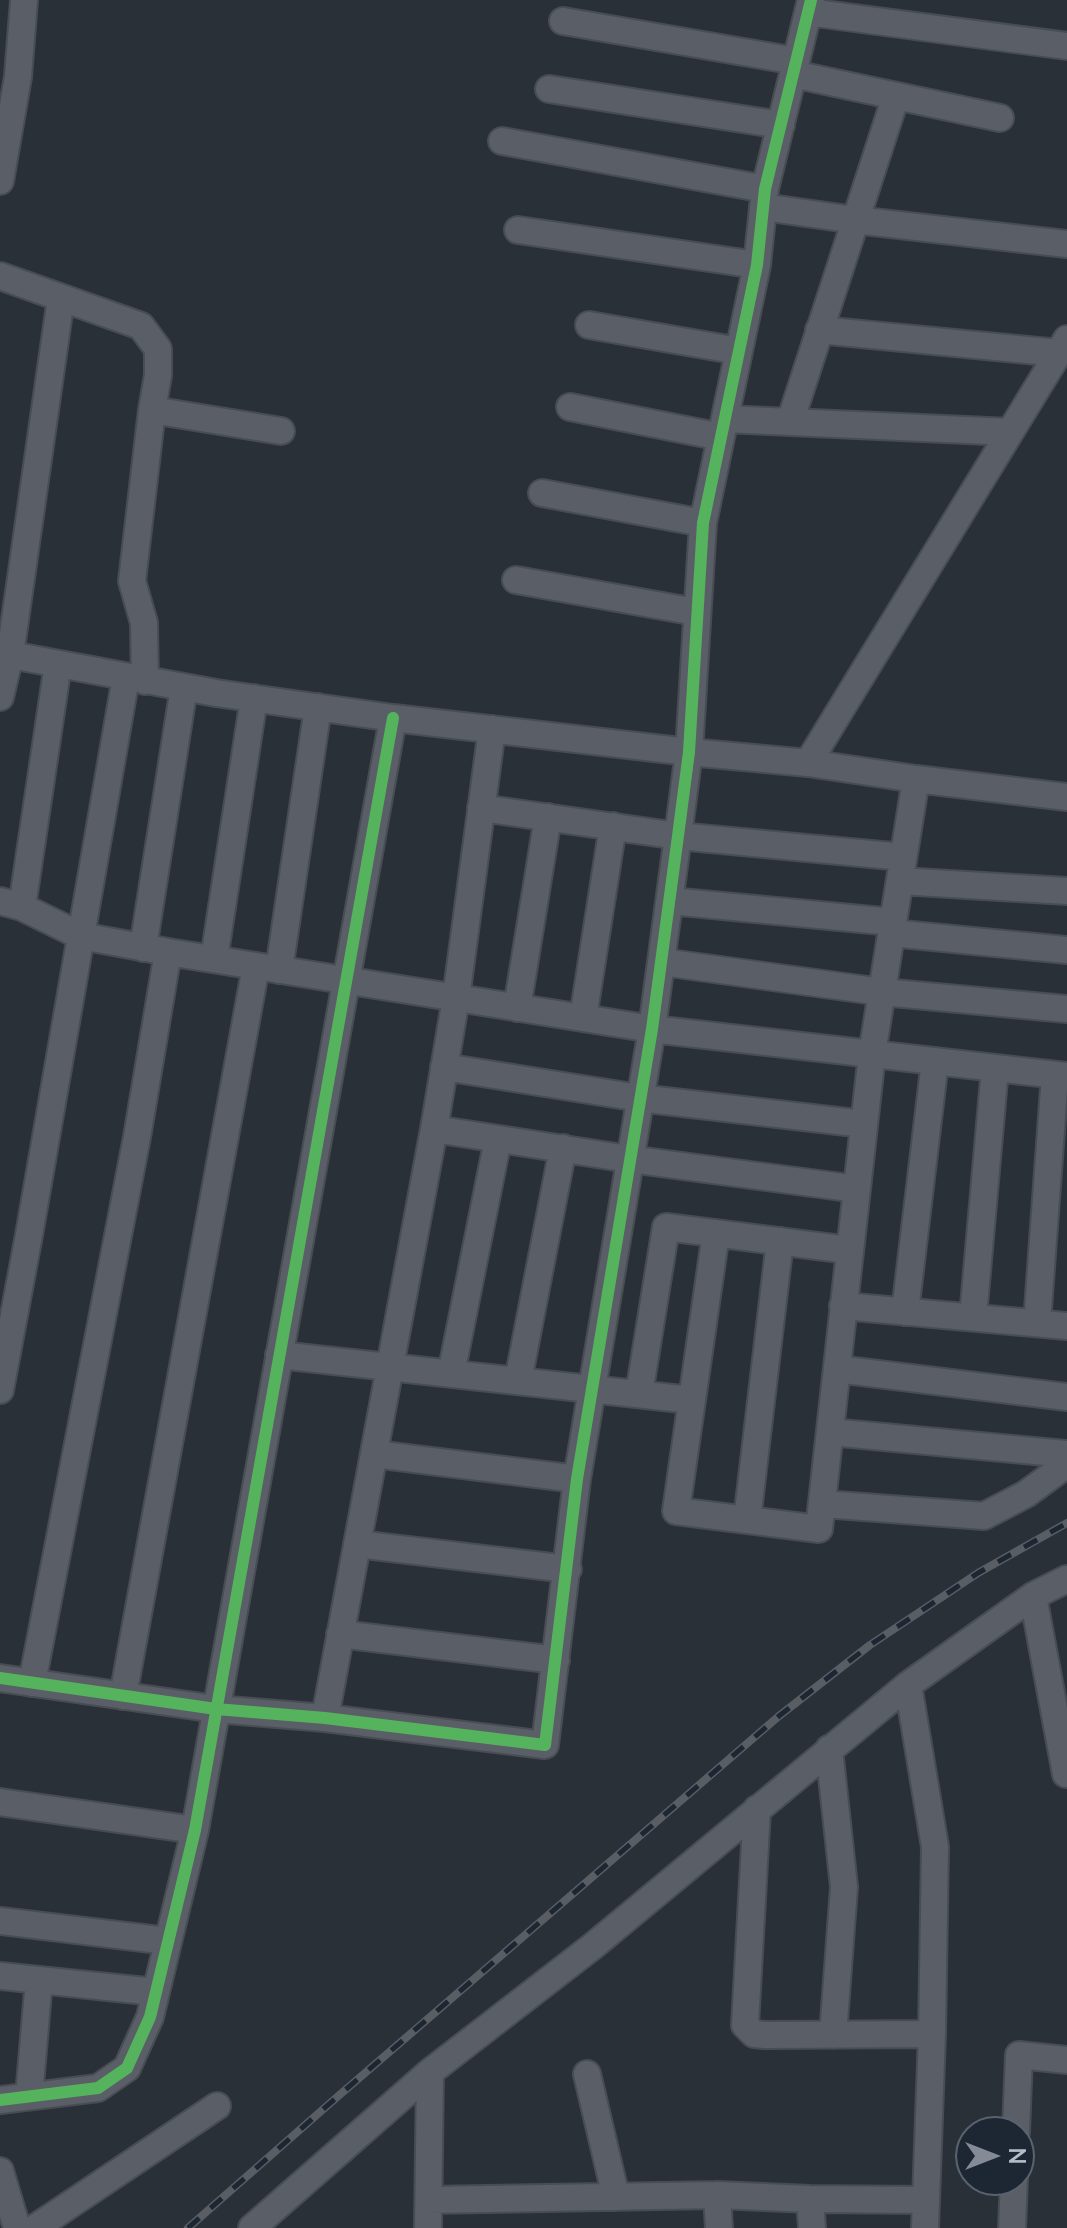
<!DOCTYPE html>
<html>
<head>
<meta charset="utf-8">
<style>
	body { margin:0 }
	#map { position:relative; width:1067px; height:2228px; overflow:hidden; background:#2a3038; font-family:Lato,sans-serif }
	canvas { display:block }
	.north { position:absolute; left:955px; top:2116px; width:80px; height:80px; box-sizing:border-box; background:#1d2633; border:2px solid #59626f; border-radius:50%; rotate:90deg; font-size:22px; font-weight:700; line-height:32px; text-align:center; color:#b4bcc9 }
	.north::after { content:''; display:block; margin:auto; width:28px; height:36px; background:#848b96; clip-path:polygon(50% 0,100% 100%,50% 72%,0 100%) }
</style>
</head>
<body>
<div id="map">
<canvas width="1067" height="2228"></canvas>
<div class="north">N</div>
</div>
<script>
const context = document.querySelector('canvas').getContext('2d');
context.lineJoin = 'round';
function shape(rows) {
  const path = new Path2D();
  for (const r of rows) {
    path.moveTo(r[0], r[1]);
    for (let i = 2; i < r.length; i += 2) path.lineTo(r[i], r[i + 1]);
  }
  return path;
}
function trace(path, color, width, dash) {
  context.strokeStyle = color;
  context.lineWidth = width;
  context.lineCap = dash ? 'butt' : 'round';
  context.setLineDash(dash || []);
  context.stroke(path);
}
const minor = shape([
	[808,12,1067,46],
	[563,21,796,61],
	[793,74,1000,118],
	[549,89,781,125],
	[502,141,765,189],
	[0,181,18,77,24,0],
	[763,207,855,220,1067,244],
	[518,230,757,265],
	[0,276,141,326,158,349,158,375,152,410,132,581,144,623,145,681],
	[589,325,739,351],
	[819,330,1059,353],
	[570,407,721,437],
	[152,410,281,431],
	[725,419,1010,432],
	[790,422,896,96],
	[542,493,703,523],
	[516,580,696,612],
	[0,653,216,693,393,718,689,752,808,763,916,779,1067,797],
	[0,697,10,655,61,298],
	[808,763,1067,339],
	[481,808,678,836,903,857],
	[900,881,1067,891],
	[0,901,22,907,81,936,168,952,652,1029,1067,1076],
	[670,901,893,922],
	[22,907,58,664],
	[891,933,1067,950],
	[143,948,184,687],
	[214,959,254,698],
	[662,962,882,992,1067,1009],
	[279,970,318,707],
	[517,1008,548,817],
	[583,1018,613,826],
	[444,1067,639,1098,864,1124],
	[434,1129,629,1159,857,1189],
	[716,1233,676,1511,819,1529,872,1054,916,779],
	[843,1306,1067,1326],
	[905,1312,935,1061],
	[973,1317,995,1068],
	[1037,1323,1055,1075],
	[279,1355,691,1400],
	[837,1369,1067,1397],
	[451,1374,498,1139],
	[518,1381,563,1148],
	[0,1390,29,1235,126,677],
	[639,1394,666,1227,849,1250],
	[830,1432,1067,1454],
	[374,1454,577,1479],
	[823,1504,984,1516,1026,1494,1066,1465,1067,1459],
	[747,1520,780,1241],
	[357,1544,568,1569],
	[1033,1596,1066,1774],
	[340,1634,556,1660],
	[0,1678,216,1709,325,1718,545,1745,577,1479,652,1029,678,836,689,752,703,523,757,265,765,189,811,0],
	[32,1683,137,1137,168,952],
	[908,1685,935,1847,932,2034,925,2228],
	[123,1696,256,966],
	[325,1718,434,1129,456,998,492,729],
	[829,1749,844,1887,833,2035],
	[0,1802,195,1830],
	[757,1809,745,2025,754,2034,765,2035,932,2034],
	[0,1921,168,1941],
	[0,1976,156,1992],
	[587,2074,616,2197],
	[29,2096,39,1980],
	[0,2100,98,2088,127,2068,150,2017,195,1830,393,718],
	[1016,2132,1019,2055,1067,2060],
	[0,2171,17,2228],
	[717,2195,719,2228],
	[810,2199,812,2228],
	[429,2200,717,2195,810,2199,925,2200],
	[35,2228,217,2106],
	[252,2228,430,2072,593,1946,908,1685,1033,1596,1067,1579],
	[428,2228,430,2072],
	[1012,2228,1014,2180]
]);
const rail = shape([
	[188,2228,336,2098,779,1716,870,1645,978,1573,1067,1523]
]);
const cycleway = shape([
	[0,1678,216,1709,325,1718,545,1745,577,1479,652,1029,678,836,689,752,703,523,757,265,765,189,811,0],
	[0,2100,98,2088,127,2068,150,2017,195,1830,393,718]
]);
trace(minor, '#484c53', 30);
trace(minor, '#5a5e66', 26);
trace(rail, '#595d64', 8);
trace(rail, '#1d2633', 5, [15]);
trace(cycleway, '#56b35d', 12);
</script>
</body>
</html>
